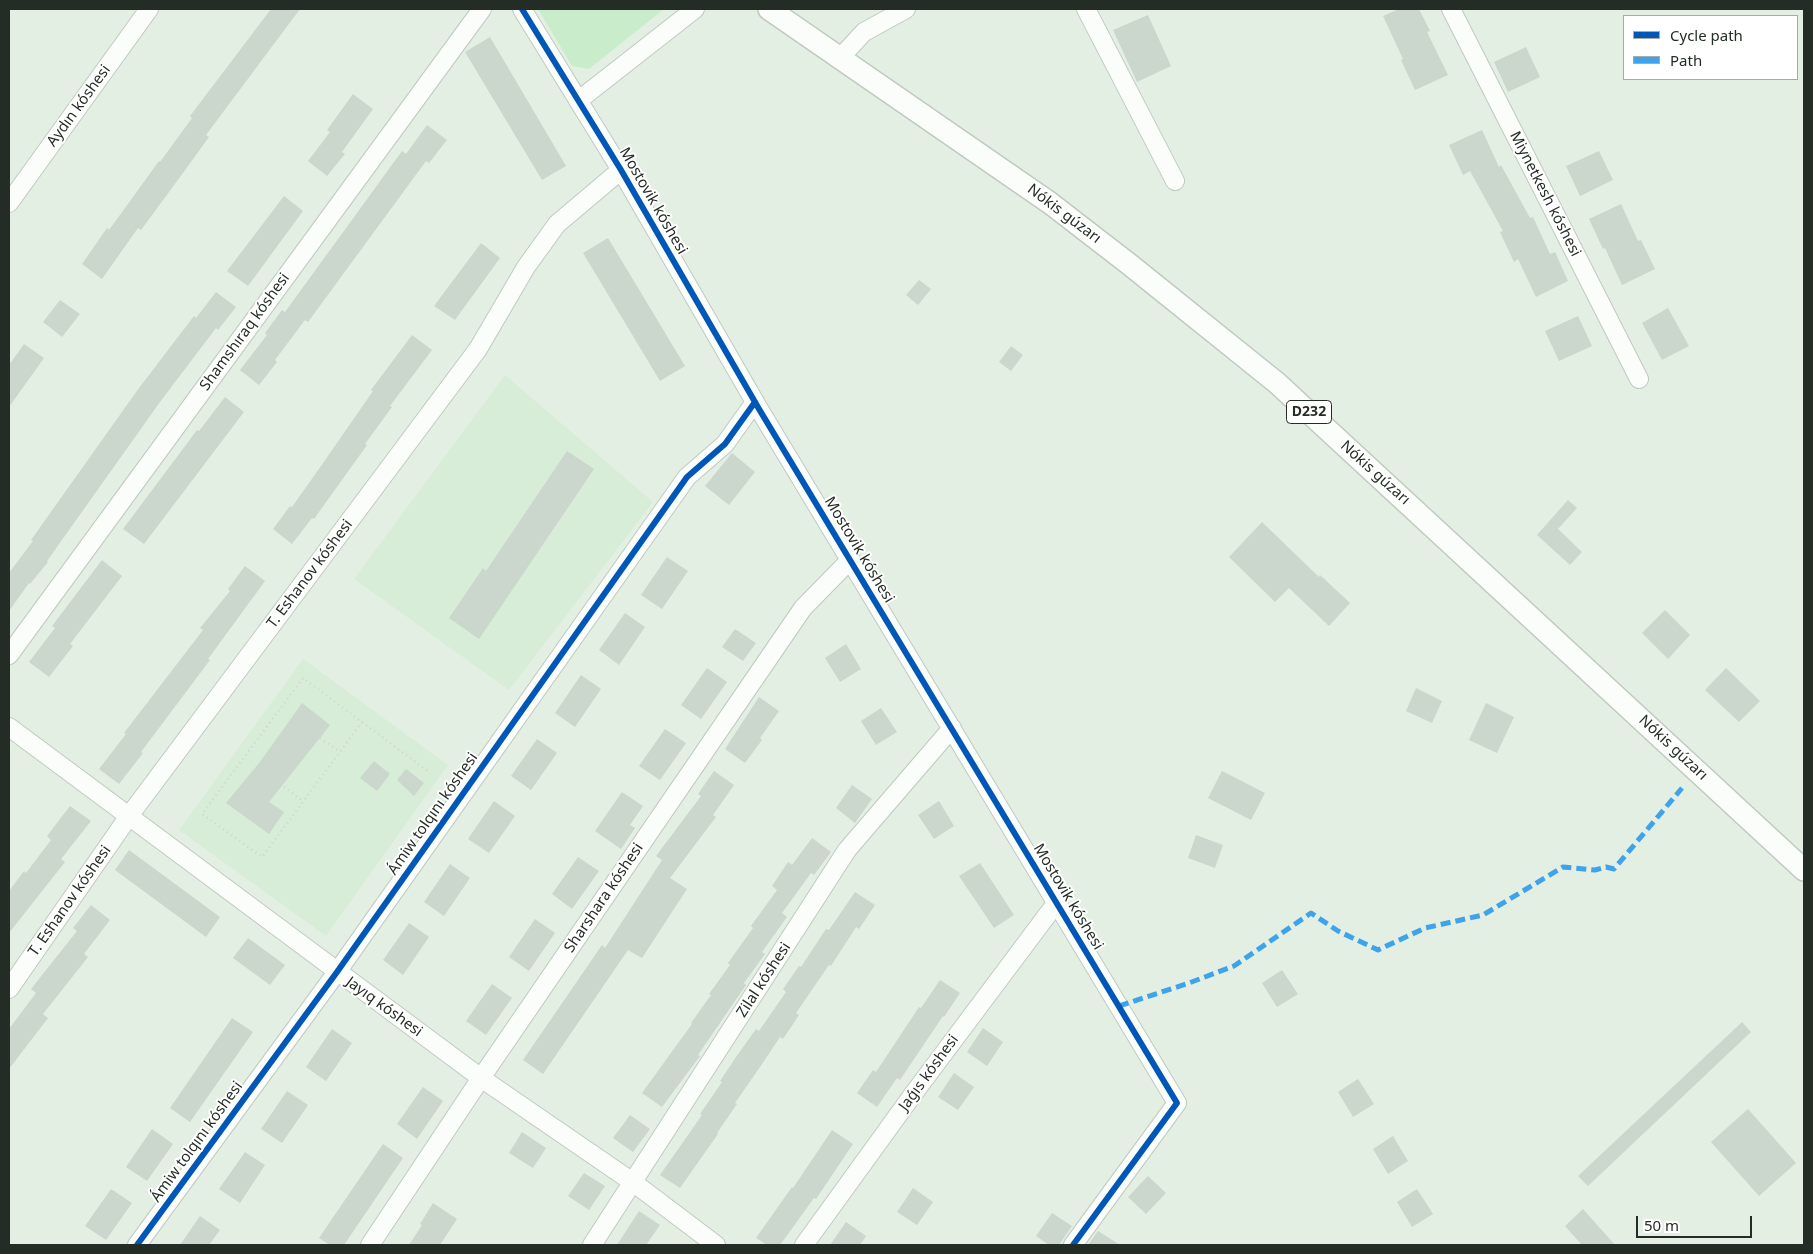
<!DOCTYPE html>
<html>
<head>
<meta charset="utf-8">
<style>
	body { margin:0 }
	#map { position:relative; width:1813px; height:1254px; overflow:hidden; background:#e3efe3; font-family:"Noto Sans",sans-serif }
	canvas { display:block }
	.frame { position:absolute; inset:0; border:10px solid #242d25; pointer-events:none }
	.legend { position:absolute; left:1623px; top:15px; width:175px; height:65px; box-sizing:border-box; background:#fff; border:1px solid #a7aba8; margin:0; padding:6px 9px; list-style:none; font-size:15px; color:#242d25 }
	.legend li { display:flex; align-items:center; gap:10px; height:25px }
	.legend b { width:25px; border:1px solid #a7aba8 }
	.scale { position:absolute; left:1636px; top:1216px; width:116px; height:22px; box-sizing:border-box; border:2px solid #242d25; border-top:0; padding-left:6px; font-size:15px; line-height:18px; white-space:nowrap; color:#242d25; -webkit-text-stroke:4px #fff; paint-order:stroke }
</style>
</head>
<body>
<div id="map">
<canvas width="1813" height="1254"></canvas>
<div class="frame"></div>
<ul class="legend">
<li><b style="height:6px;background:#0057b8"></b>Cycle path</li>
<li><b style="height:6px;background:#3ea3eb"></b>Path</li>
</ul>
<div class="scale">50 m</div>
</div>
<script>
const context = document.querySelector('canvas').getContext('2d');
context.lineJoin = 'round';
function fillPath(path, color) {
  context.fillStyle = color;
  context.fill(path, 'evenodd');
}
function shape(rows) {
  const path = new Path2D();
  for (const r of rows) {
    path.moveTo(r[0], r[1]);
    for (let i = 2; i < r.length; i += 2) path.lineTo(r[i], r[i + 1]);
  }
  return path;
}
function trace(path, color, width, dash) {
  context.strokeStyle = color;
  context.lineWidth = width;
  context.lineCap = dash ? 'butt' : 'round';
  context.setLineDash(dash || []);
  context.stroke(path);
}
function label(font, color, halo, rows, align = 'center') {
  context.font = font + ' "Noto Sans",sans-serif';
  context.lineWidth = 4;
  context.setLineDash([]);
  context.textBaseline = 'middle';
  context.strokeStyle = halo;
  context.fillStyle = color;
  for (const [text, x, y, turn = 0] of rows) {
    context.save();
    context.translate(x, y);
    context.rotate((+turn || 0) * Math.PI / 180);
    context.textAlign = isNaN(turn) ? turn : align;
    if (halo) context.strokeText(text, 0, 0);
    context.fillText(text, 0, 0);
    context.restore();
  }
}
const built = shape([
	[505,375,653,502,509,690,354,579],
	[303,659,448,765,326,936,179,830]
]);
const green = shape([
	[538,9,664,9,589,69,572,66]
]);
const building = shape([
	[271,9,300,9,206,135,209,137,183,173,141,230,138,228,102,279,82,264,107,228,109,230,159,161,160,162,192,118,190,116],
	[1399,9,1419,9,1430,31,1427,32,1448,75,1415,90,1401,60,1403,59,1383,16],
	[1148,15,1171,66,1137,82,1113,30],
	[490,37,566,166,542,180,465,52],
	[1526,47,1540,77,1508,92,1494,62],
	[353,94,373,109,342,152,345,154,327,176,308,161,330,132,327,130],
	[427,125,447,140,429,163,426,161,308,322,305,320,275,360,277,362,259,385,240,370,267,335,265,333,282,310,285,312,402,151,406,154],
	[1482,130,1499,167,1501,165,1530,218,1533,217,1550,254,1555,252,1568,281,1536,297,1518,259,1514,262,1500,232,1503,231,1470,171,1463,175,1449,145],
	[1599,151,1613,180,1580,196,1566,166],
	[284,196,303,211,248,286,227,271],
	[1621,204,1638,241,1641,240,1655,269,1622,285,1605,248,1603,249,1589,219],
	[608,238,685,366,660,381,583,253],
	[481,243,500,258,455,320,434,306],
	[919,280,931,289,918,305,906,295],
	[216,292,236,307,218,330,216,328,160,402,47,561,48,562,30,584,29,583,9,611,9,573,33,541,31,540,139,388,194,316,196,318],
	[60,300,80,314,62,337,43,322],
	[1668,308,1689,346,1662,360,1642,323],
	[1578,316,1592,346,1559,361,1545,331],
	[412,335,432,350,390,406,392,407,365,444,367,445,314,519,312,518,292,544,273,529,290,506,292,507,321,466,373,391,371,390],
	[24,344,44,358,9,407,9,365],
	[1011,346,1023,355,1011,371,999,362],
	[225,397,244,412,144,544,123,529,197,430,199,431],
	[567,451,594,469,479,639,449,618,483,568,486,571],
	[732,453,755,472,729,505,705,486],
	[1568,500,1577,508,1558,529,1582,552,1570,565,1537,535],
	[1262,522,1319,577,1320,575,1350,603,1329,626,1289,588,1275,602,1229,557],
	[667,557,688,571,662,609,641,595],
	[102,560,122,576,70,644,73,646,49,677,29,662,55,628,52,626],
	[245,566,265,581,208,659,210,660,141,752,143,753,119,784,99,769,126,734,124,733,203,630,200,628,230,591,228,589],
	[1665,610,1690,635,1668,659,1642,633],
	[625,613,645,627,619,665,599,650],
	[735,629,756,643,743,661,722,647],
	[846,644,861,669,840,682,825,658],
	[707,668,727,682,701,719,681,705],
	[1726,668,1760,701,1739,722,1705,690],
	[581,675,601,689,575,727,555,713],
	[1416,688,1442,701,1432,723,1406,711],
	[759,697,779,711,760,738,762,740,745,763,725,749],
	[302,703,330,725,269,802,284,812,269,834,226,803,260,762],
	[1486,703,1514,717,1497,753,1469,740],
	[881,708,897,732,876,745,861,721],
	[665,729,686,743,660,780,639,766],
	[537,739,557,753,531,790,511,776],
	[374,761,390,774,377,791,360,778],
	[406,769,424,783,414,796,397,780],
	[714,771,734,785,713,815,716,817,670,878,687,889,642,958,628,950,543,1074,523,1060,602,945,605,948,662,860,656,856,701,796,698,794],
	[1222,771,1265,793,1251,820,1208,798],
	[852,785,872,799,855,823,836,808],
	[622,792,643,806,630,825,635,828,621,849,595,831],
	[494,801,515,816,489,853,468,839],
	[939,801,954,826,934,839,918,815],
	[70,806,91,821,61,859,65,862,9,933,9,891,24,871,26,873,51,840,47,836],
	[1196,835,1223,845,1215,868,1188,858],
	[812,838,831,852,814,875,811,873,782,913,787,917,762,952,765,954,744,983,746,985,698,1055,700,1056,662,1107,642,1093,692,1024,691,1023,711,995,709,994,730,965,728,963,753,928,751,926,777,890,772,886,788,862,792,865],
	[129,850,220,917,206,937,115,870],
	[578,857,599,871,572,909,552,894],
	[980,863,1014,915,994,928,959,876],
	[450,864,470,878,444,916,424,902],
	[855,892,875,905,859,929,856,927,831,966,829,965,796,1013,799,1015,783,1039,780,1037,760,1067,735,1103,737,1104,717,1133,718,1134,680,1188,660,1175,702,1115,700,1114,722,1082,720,1081,736,1057,756,1029,759,1031,786,992,783,989,799,966,801,967,826,929,829,930],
	[91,905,110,920,84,954,88,957,43,1014,48,1018,9,1069,9,1029,36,993,31,989,77,931,73,928],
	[535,919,555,933,529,971,509,957],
	[409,923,429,937,403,975,383,960],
	[248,938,285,965,270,985,233,958],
	[1282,970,1298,994,1277,1007,1262,983],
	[940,980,960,993,944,1017,943,1016,900,1080,897,1078,877,1107,857,1093,873,1070,876,1072,919,1007,921,1008],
	[492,984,512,998,486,1035,466,1021],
	[232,1018,253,1032,190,1122,170,1108],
	[1742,1022,1751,1032,1588,1186,1578,1176],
	[983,1028,1003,1042,987,1066,967,1052],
	[332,1029,352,1043,326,1081,306,1067],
	[954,1073,974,1087,958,1110,938,1097],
	[1358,1079,1374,1104,1353,1117,1338,1092],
	[423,1087,443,1101,417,1139,397,1124],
	[287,1091,308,1105,282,1143,261,1129],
	[1748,1109,1796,1163,1759,1196,1711,1142],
	[630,1115,650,1129,633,1152,613,1138],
	[152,1129,173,1144,147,1181,126,1167],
	[832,1130,853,1144,816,1199,814,1198,780,1245,767,1245,756,1238,792,1187,793,1188],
	[522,1132,546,1148,533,1168,509,1153],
	[1393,1136,1408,1161,1388,1174,1373,1149],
	[383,1144,403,1158,344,1245,330,1245,319,1238],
	[245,1152,265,1165,240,1203,219,1189],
	[584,1173,605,1186,589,1210,568,1196],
	[1148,1176,1166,1193,1146,1214,1128,1197],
	[913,1188,933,1202,917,1225,897,1212],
	[111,1189,132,1203,106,1240,85,1226],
	[1417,1189,1433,1214,1412,1227,1397,1202],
	[433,1203,457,1219,440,1245,409,1245,422,1225,420,1224],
	[1583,1209,1615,1245,1582,1245,1565,1226],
	[639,1211,660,1225,646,1245,617,1245],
	[1052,1213,1072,1226,1059,1245,1049,1245,1036,1236],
	[200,1216,220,1230,209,1245,180,1245],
	[846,1222,866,1236,860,1245,830,1245],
	[1098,1231,1120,1245,1088,1245]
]);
const path = shape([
	[362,722,262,857,202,814,303,678,362,722,430,773],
	[320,738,340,752],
	[284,787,303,801]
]);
const minor = shape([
	[522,9,621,170,759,409,1177,1103,1073,1245],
	[1086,9,1175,181],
	[1451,9,1639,379],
	[840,58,864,32,906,9],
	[579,100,695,9],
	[9,203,149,9],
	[9,655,482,9],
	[9,727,481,1078,634,1183,716,1245],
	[9,989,129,816,478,349,526,267,557,224,621,170],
	[137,1245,337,972,687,477,725,444,755,402],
	[370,1245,481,1078,803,608,851,559],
	[592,1245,847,850,952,728],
	[804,1245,914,1093,1057,902]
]);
const major = shape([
	[769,9,1050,203,1129,264,1277,383,1804,870]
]);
const quiet = shape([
	[1119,1006,1189,983,1234,966,1311,913,1338,931,1378,950,1425,928,1483,915,1563,867,1595,870,1606,867,1614,869,1682,788]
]);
const cycleway = shape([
	[522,9,621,170,759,409,1177,1103,1073,1245],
	[137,1245,337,972,687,477,725,444,755,402]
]);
const shields = [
	[1309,412,45]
];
const shieldNames = [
	["D232",1309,412]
];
const streetNames = [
	["Aydın kóshesi",79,106,-54],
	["Miynetkesh kóshesi",1545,194,63],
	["Mostovik kóshesi",653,201,60],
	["Nókis gúzarı",1064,214,37],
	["Shamshıraq kóshesi",245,332,-54],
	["Nókis gúzarı",1375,473,42],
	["Mostovik kóshesi",859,550,59],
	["T. Eshanov kóshesi",310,574,-53],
	["Nókis gúzarı",1673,748,43],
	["Ámiw tolqını kóshesi",433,814,-55],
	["Mostovik kóshesi",1068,897,59],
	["Sharshara kóshesi",604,898,-56],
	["T. Eshanov kóshesi",70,901,-55],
	["Zilal kóshesi",764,980,-57],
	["Jayıq kóshesi",384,1007,36],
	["Jaǵıs kóshesi",929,1073,-54],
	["Ámiw tolqını kóshesi",197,1142,-54]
];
fillPath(built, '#d7edd8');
fillPath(green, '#c9eccb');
fillPath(building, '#cbd6cc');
trace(minor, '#c0c9c0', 20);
trace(major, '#c0c9c0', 24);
trace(path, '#d0d4d0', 2.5, [1, 4]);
trace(minor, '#fbfdfb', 18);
trace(major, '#fbfdfb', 21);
trace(quiet, '#3ea3eb', 5, [10, 5]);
trace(cycleway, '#0057b8', 6);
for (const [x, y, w] of shields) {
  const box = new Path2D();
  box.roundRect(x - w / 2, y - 11.5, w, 23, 4);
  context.fillStyle = '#fff';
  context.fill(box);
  trace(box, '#242d25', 1);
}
label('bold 14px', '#242d25', null, shieldNames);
label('15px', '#242d25', '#fff', streetNames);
</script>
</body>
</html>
